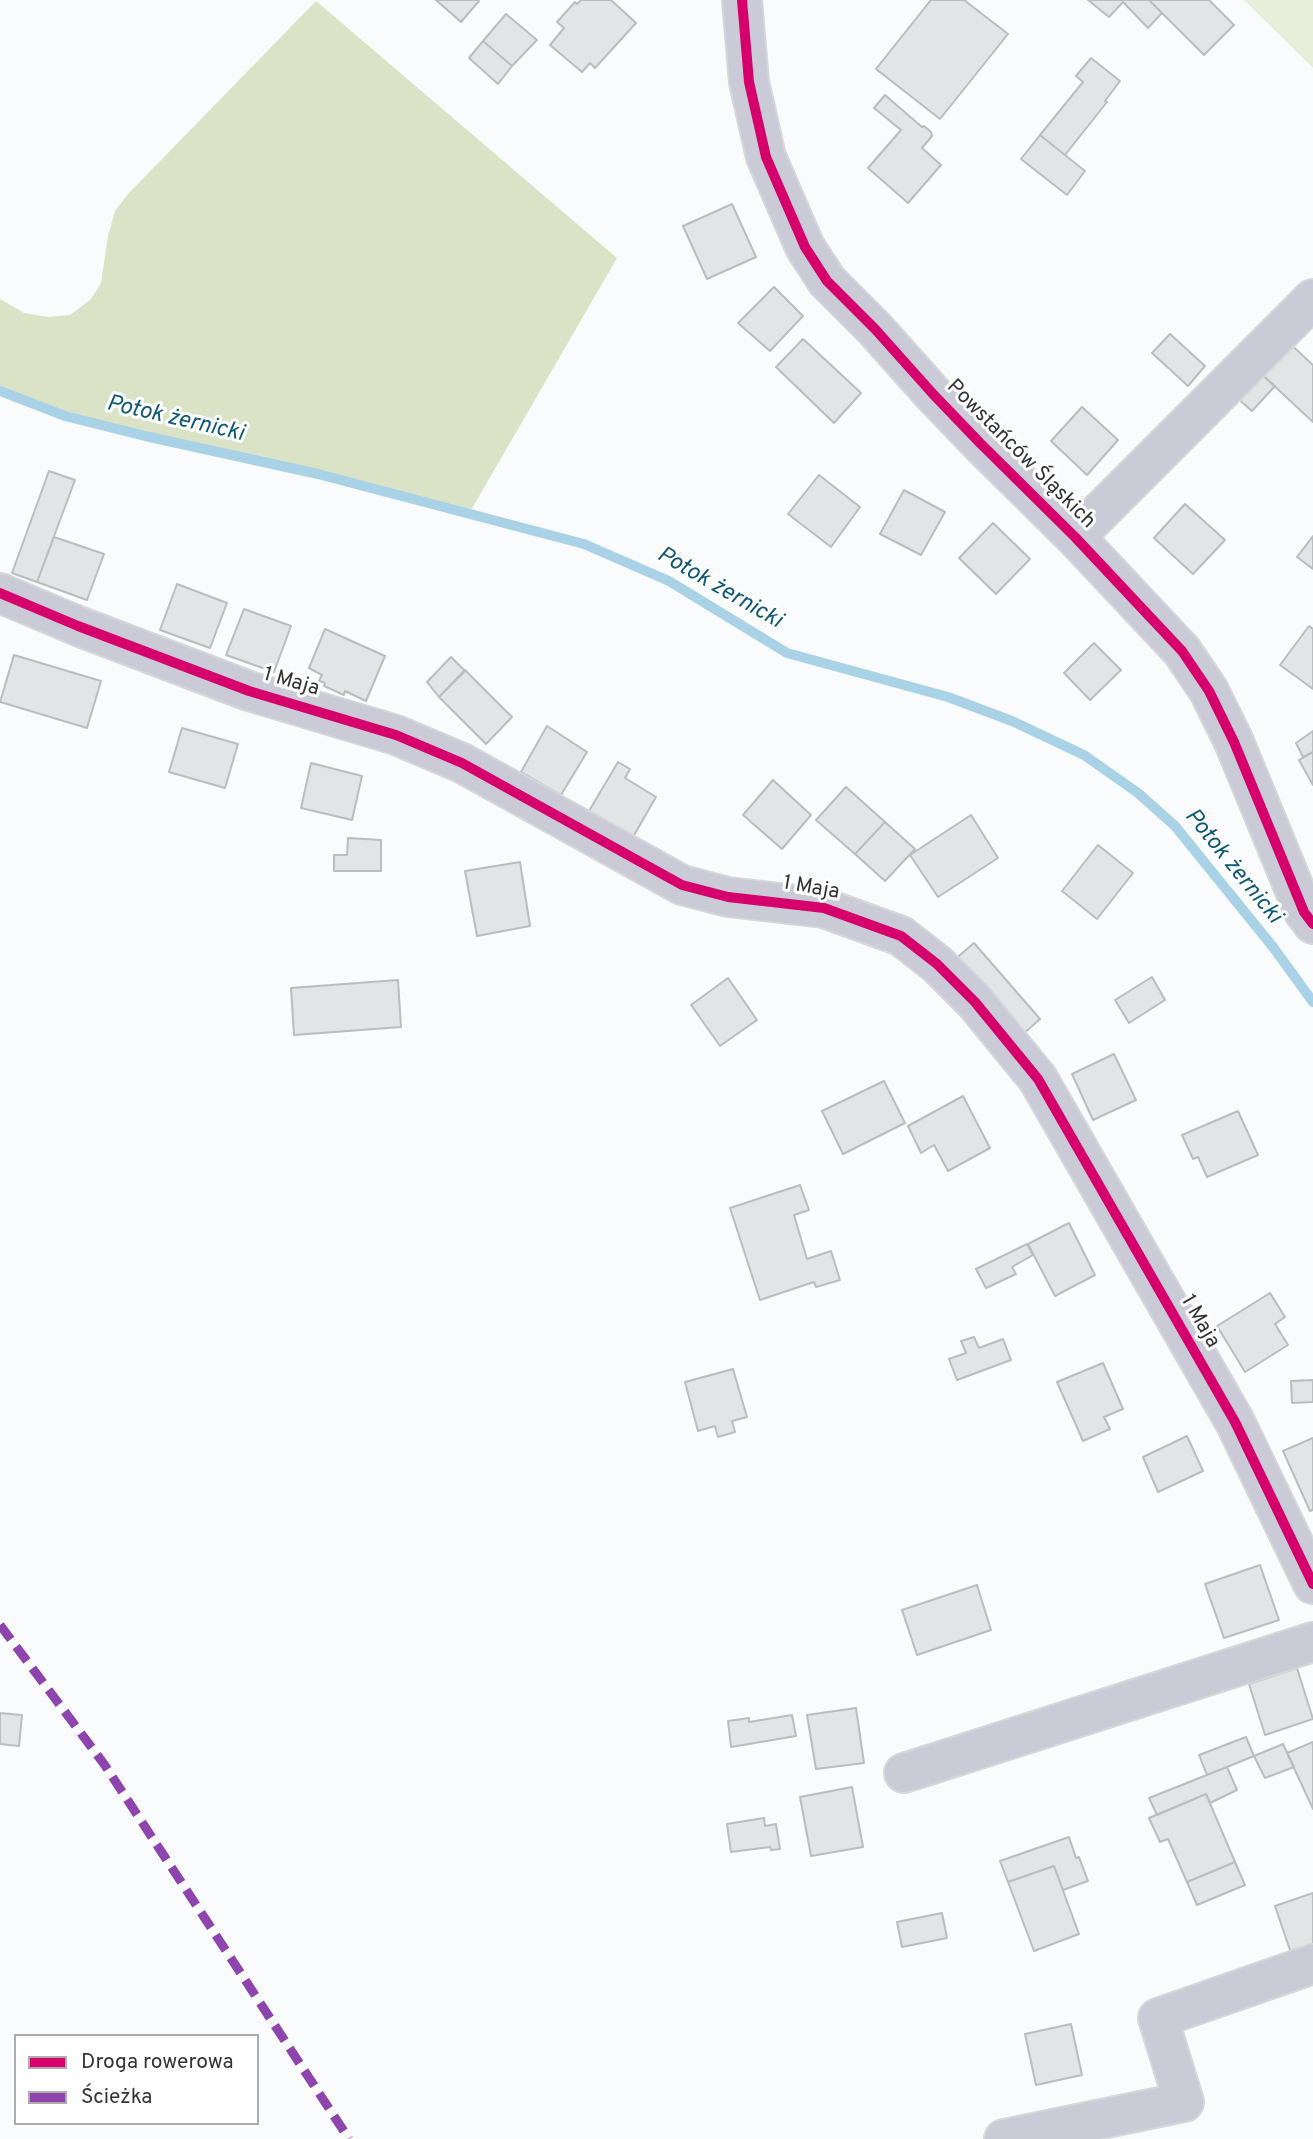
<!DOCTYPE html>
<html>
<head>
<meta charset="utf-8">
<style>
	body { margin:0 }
	#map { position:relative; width:1313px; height:2139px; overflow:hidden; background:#fafbfc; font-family:Overpass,sans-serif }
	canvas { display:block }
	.legend { position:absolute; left:14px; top:2034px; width:245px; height:91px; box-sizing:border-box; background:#fff; border:2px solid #adadae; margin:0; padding:9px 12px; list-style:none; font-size:21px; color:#333334 }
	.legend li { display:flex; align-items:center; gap:14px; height:35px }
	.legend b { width:35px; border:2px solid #adadae }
</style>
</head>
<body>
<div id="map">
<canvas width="1313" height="2139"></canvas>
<ul class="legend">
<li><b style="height:9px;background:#d6006c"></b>Droga rowerowa</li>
<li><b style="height:9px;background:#8e44ad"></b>Ścieżka</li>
</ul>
</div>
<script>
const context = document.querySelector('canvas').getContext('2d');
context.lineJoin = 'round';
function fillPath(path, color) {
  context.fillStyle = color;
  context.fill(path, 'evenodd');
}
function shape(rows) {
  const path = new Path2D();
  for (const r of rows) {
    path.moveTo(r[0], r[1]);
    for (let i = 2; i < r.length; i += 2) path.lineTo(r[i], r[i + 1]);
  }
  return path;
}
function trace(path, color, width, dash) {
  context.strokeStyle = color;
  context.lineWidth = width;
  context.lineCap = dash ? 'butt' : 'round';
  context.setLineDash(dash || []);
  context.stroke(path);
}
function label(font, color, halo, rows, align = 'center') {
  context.font = font + ' Overpass,sans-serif';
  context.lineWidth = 6;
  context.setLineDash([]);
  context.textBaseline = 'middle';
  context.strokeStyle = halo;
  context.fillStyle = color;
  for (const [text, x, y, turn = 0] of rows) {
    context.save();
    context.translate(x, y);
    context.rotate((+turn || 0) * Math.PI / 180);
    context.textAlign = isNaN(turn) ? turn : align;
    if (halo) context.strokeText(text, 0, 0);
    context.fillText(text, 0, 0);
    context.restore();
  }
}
const green = shape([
	[1244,0,1313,0,1313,68]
]);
const forest = shape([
	[316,1,617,258,470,512,318,474,145,436,65,416,0,391,0,299,24,313,48,317,70,315,91,299,101,283,108,236,115,211,128,194]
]);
const stream = shape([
	[0,391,65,416,145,436,318,474,584,544,669,581,787,653,948,697,1012,721,1084,755,1138,793,1175,826,1273,947,1313,1002]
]);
const building = shape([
	[436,0,478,0,479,1,461,22,436,0],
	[581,0,611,0,636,23,595,68,590,63,582,72,550,45,564,28,557,22,575,2,577,4,581,0],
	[931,0,964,0,1008,34,940,119,876,69,931,0],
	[1088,0,1149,0,1162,13,1148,28,1123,2,1109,17,1088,0],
	[1149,0,1209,0,1234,25,1204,55,1149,0],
	[506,14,537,40,512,66,483,41,506,14],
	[483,41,512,66,498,84,469,58,483,41],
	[1091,58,1120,81,1105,101,1107,102,1065,155,1040,135,1083,82,1076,76,1091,58],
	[885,95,922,127,924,126,931,132,932,136,922,148,941,165,908,203,868,168,901,130,874,108,885,95],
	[1040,135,1085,171,1067,195,1021,159,1040,135],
	[732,204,756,257,707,279,683,226,732,204],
	[774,287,803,316,770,351,738,323,774,287],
	[1170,334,1205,366,1188,386,1152,353,1170,334],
	[803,339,861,393,834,423,776,367,803,339],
	[1285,339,1313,365,1313,422,1256,369,1285,339],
	[1252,366,1275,386,1252,411,1229,391,1252,366],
	[1082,407,1118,440,1087,475,1051,441,1082,407],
	[49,471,75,480,37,582,12,573,49,471],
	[819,475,860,507,831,547,788,514,819,475],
	[904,490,945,512,921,555,880,534,904,490],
	[1185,504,1225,540,1193,574,1154,538,1185,504],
	[993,523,1030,559,996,594,959,558,993,523],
	[1313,536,1313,569,1297,557,1313,536],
	[54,537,104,554,87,600,37,582,54,537],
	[177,584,227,603,210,648,160,630,177,584],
	[244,609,291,626,274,672,226,655,244,609],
	[1309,626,1313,629,1313,689,1280,665,1309,626],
	[325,629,385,656,366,701,345,691,344,695,324,686,325,683,319,681,322,675,309,668,325,629],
	[1094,643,1121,670,1090,700,1064,673,1094,643],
	[14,655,101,681,87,728,0,702,14,655],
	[451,657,465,671,439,697,427,682,451,657],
	[465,670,512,717,486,744,439,697,465,670],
	[547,726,587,752,561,795,521,772,547,726],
	[182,728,238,744,225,788,169,772,182,728],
	[1313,731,1313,752,1303,757,1296,743,1313,731],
	[1313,752,1313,785,1299,760,1313,752],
	[618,762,630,769,625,778,656,797,633,837,589,811,618,762],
	[311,763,362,776,352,820,301,808,311,763],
	[773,780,811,815,782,849,743,815,773,780],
	[846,787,885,822,855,854,816,820,846,787],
	[971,815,998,858,938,897,910,855,971,815],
	[885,822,915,849,885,881,855,854,885,822],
	[348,838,381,840,381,871,334,871,334,855,347,855,348,838],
	[1098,845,1133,873,1097,919,1062,891,1098,845],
	[520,862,530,926,477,936,465,871,520,862],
	[974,943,1040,1019,1012,1044,946,967,974,943],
	[1152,977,1165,1000,1129,1023,1115,1000,1152,977],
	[728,978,757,1020,720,1046,691,1005,728,978],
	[398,980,401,1027,294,1035,291,988,398,980],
	[1114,1054,1136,1100,1093,1120,1072,1074,1114,1054],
	[884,1081,905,1123,843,1154,822,1111,884,1081],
	[963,1096,990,1148,948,1171,934,1145,921,1153,908,1126,963,1096],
	[1238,1111,1258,1155,1207,1177,1198,1157,1193,1159,1182,1135,1238,1111],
	[800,1185,809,1210,794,1215,807,1259,831,1251,840,1280,816,1287,814,1282,760,1300,730,1208,800,1185],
	[1069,1223,1095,1275,1055,1296,1028,1244,1069,1223],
	[1027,1244,1033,1255,1012,1267,1016,1274,986,1288,976,1269,1027,1244],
	[1270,1293,1285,1317,1275,1324,1288,1345,1245,1372,1217,1326,1270,1293],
	[974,1337,979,1348,1003,1339,1011,1360,957,1380,949,1359,966,1353,961,1341,974,1337],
	[1103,1363,1123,1409,1104,1417,1110,1429,1083,1441,1057,1382,1103,1363],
	[733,1369,747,1417,732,1421,735,1432,718,1437,715,1426,698,1431,685,1382,733,1369],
	[1313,1380,1313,1402,1292,1403,1291,1381,1313,1380],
	[1187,1436,1203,1471,1158,1492,1143,1457,1187,1436],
	[1313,1438,1313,1510,1310,1511,1283,1451,1313,1438],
	[1260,1565,1279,1620,1224,1638,1205,1584,1260,1565],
	[977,1585,991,1630,917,1655,902,1610,977,1585],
	[1297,1668,1313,1719,1265,1735,1249,1684,1297,1668],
	[856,1708,864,1763,816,1769,807,1715,856,1708],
	[0,1713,22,1715,19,1746,0,1744,0,1713],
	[792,1715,796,1736,731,1747,728,1721,749,1718,749,1722,792,1715],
	[1246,1737,1254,1756,1207,1775,1199,1755,1246,1737],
	[1313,1742,1313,1809,1287,1753,1313,1742],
	[1283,1744,1294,1767,1265,1778,1254,1756,1283,1744],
	[1227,1767,1237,1790,1210,1803,1206,1794,1157,1815,1149,1798,1227,1767],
	[852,1787,863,1847,811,1856,800,1797,852,1787],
	[1206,1794,1235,1862,1187,1882,1168,1839,1160,1842,1149,1818,1206,1794],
	[764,1818,765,1826,776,1824,780,1849,771,1850,770,1847,731,1852,727,1824,764,1818],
	[1069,1837,1076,1858,1079,1857,1088,1881,1063,1890,1054,1866,1008,1882,1000,1861,1069,1837],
	[1235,1862,1245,1885,1197,1905,1187,1882,1235,1862],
	[1054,1866,1079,1934,1034,1951,1008,1882,1054,1866],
	[1313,1893,1313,1949,1292,1956,1275,1906,1313,1893],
	[942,1913,947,1938,902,1947,897,1922,942,1913],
	[1071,2024,1082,2075,1036,2085,1025,2034,1071,2024]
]);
const minor = shape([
	[742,0,749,82,766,157,805,247,827,281,875,329,933,394,980,443,1075,537,1182,651,1209,691,1234,742,1304,912,1313,924],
	[1075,537,1313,299],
	[0,593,78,626,249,691,396,735,462,763,682,885,728,897,824,908,901,936,937,964,975,1002,1038,1079,1235,1422,1313,1584],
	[904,1773,1313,1642],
	[1004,2139,1184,2102,1158,2018,1313,1964]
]);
const quiet = shape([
	[0,1625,104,1764,349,2139]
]);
const cycleway = shape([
	[742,0,749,82,766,157,805,247,827,281,875,329,933,394,980,443,1075,537,1182,651,1209,691,1234,742,1304,912,1313,924],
	[0,593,78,626,249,691,396,735,462,763,682,885,728,897,824,908,901,936,937,964,975,1002,1038,1079,1235,1422,1313,1584]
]);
const streetNames = [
	["Powstańców Śląskich",1020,455,45],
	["1 Maja",291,683,16],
	["1 Maja",811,889,10],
	["1 Maja",1199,1322,60]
];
const waterNames = [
	["Potok żernicki",175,420,13],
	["Potok żernicki",719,589,30],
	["Potok żernicki",1232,867,51]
];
fillPath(green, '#e8eed9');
fillPath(forest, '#dae3c6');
trace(stream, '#aad2e7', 10);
fillPath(building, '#e3e4e5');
trace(building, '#bbbcbd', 2);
trace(minor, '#d6d7d8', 42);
trace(minor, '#cacbd7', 38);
trace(quiet, '#8e44ad', 9, [18, 9]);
trace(cycleway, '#d6006c', 10);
label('21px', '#333334', '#fff', streetNames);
label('italic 23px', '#0e5775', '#fff', waterNames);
</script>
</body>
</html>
